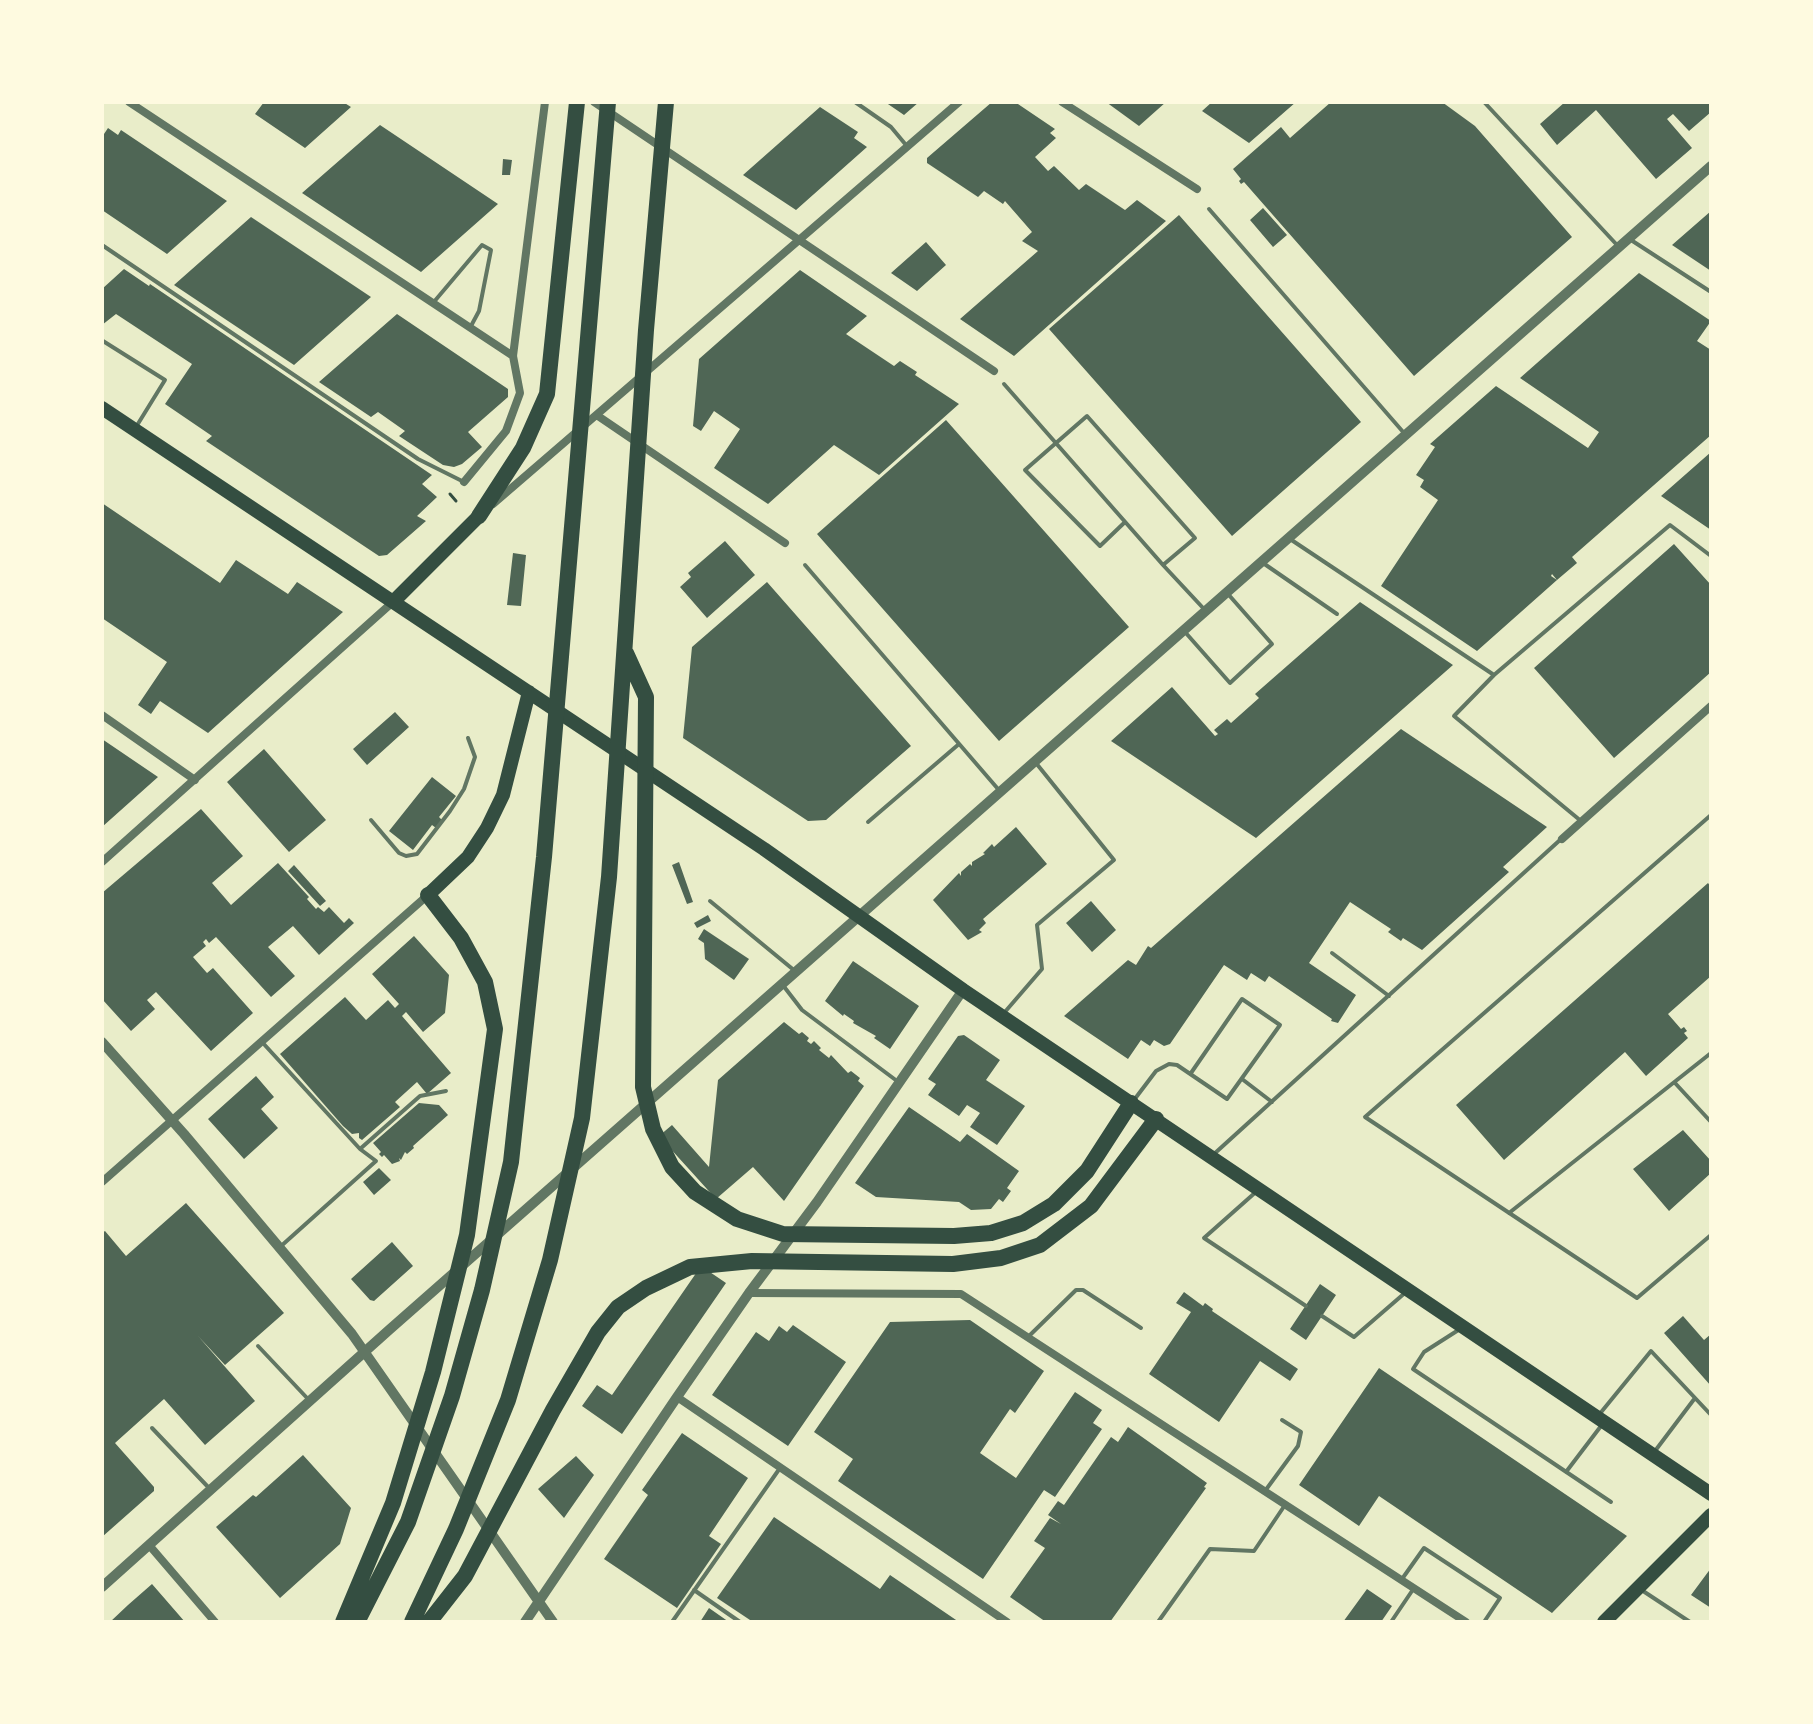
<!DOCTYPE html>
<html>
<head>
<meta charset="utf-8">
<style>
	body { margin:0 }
	#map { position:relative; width:1813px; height:1724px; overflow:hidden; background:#e9edc9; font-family:"Sofia Sans Condensed",sans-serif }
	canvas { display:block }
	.frame { position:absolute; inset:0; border:104px solid #fefae0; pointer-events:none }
</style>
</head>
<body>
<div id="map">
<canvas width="1813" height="1724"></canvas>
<div class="frame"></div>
</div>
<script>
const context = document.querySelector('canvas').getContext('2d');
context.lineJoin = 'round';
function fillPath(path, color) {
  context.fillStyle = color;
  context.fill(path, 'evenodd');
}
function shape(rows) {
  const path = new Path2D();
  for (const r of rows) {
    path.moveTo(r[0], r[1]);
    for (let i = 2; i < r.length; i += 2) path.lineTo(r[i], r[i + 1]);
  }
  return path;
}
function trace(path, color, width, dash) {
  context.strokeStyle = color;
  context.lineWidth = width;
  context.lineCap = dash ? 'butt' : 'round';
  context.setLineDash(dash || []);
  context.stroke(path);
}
const building = shape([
	[264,102,343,102,351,107,305,148,255,114],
	[885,102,919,102,904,115],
	[992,102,1015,102,1055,129,1050,133,1056,138,1035,157,1048,171,1054,166,1079,190,1086,184,1125,210,1137,200,1166,221,1014,356,960,319,1038,251,1022,241,1032,232,1005,201,1003,204,984,191,978,197,927,163,927,158],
	[1106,102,1166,102,1139,126],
	[1212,102,1296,102,1249,143,1202,111],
	[1331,102,1442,102,1475,126,1572,237,1414,376,1244,182,1241,184,1239,181,1241,179,1233,169,1281,127,1290,138],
	[1565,102,1711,102,1711,112,1689,131,1673,114,1667,119,1692,148,1656,179,1596,110,1557,145,1540,124],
	[820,107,858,132,854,138,867,147,796,210,743,175],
	[380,125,498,204,421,272,302,193],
	[108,128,118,135,121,130,227,201,167,254,102,210,102,137],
	[503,159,512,160,510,175,502,175],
	[1263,208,1287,235,1273,247,1250,220],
	[1711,211,1711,271,1672,245],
	[1179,215,1361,422,1232,536,1049,329],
	[251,217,371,297,294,365,174,285],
	[926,242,946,265,917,291,891,273],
	[124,269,149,286,150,284,432,475,422,484,437,497,417,516,426,521,387,555,379,556,206,441,212,436,165,404,192,364,116,314,102,325,102,289],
	[800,270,867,316,846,334,894,366,900,361,917,372,915,375,959,404,879,475,834,445,768,504,714,468,740,429,714,411,701,431,693,426,699,359],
	[1639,273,1711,321,1697,341,1711,350,1711,435,1572,557,1577,563,1557,580,1552,574,1551,576,1557,580,1477,651,1381,586,1438,500,1420,487,1424,480,1416,475,1435,447,1430,444,1496,386,1588,448,1599,432,1520,378],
	[397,314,508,389,508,397,468,432,482,447,462,464,454,467,443,465,399,436,405,431,378,412,371,417,319,382],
	[946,420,1129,627,999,741,817,534],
	[1711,452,1711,530,1661,496],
	[102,503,220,583,236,560,288,594,297,582,343,612,208,733,160,701,151,714,138,705,167,662,102,618],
	[725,541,755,575,707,618,680,587,691,577,688,573],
	[1674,544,1711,585,1711,672,1614,758,1534,668],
	[513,553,526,555,521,606,507,605],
	[767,582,911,746,826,820,808,821,683,738,692,647],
	[1360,602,1453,665,1256,838,1111,741,1172,687,1215,736,1218,734,1214,730,1227,719,1231,723,1259,698,1255,694],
	[395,712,409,727,367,765,353,749],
	[1401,729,1547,827,1503,867,1509,872,1422,950,1403,938,1401,941,1388,932,1391,929,1350,902,1309,963,1356,995,1338,1023,1331,1021,1332,1019,1269,976,1265,982,1251,973,1247,980,1224,965,1170,1044,1164,1046,1154,1040,1150,1046,1141,1040,1128,1059,1064,1016,1128,960,1136,965,1148,946,1151,948],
	[102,739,158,777,102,827],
	[264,749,326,820,289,852,227,782],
	[432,777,456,796,439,817,442,820,436,828,432,825,413,850,389,831],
	[201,809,243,856,212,883,231,905,278,863,309,897,307,899,316,909,318,907,324,912,329,907,344,923,349,918,354,923,319,955,293,926,268,947,295,976,271,997,216,937,209,943,206,939,203,942,206,946,193,957,207,973,213,968,253,1013,211,1051,156,992,147,1000,155,1009,131,1031,102,999,102,893],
	[1016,827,1047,864,983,919,986,923,979,930,982,932,968,940,933,900,959,873,961,876,961,872,970,864,972,866,972,862,985,854,983,853,992,844,994,847],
	[679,862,693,902,687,904,672,865],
	[294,865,326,901,320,906,288,871],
	[1708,883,1711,887,1711,976,1668,1014,1681,1029,1684,1027,1687,1031,1684,1033,1688,1038,1646,1076,1625,1052,1504,1160,1456,1105],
	[1091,901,1116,930,1092,952,1066,923],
	[708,915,711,921,697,928,694,923],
	[704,929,749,959,734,980,705,959,704,943,698,939],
	[414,936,449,975,445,1013,423,1032,406,1012,402,1016,451,1073,427,1094,417,1082,395,1102,400,1107,362,1140,359,1138,359,1133,352,1134,343,1126,280,1054,345,997,366,1020,388,1000,395,1008,399,1004,372,974],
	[853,961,919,1006,890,1049,874,1038,876,1036,853,1023,854,1021,844,1014,843,1016,825,1001],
	[784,1022,799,1034,802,1032,809,1038,807,1041,811,1044,814,1041,821,1048,819,1050,829,1058,831,1055,848,1073,851,1071,860,1078,858,1081,864,1086,784,1201,753,1167,716,1199,659,1136,672,1125,709,1167,718,1080],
	[964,1035,1000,1060,986,1080,1025,1106,997,1145,970,1127,980,1113,967,1105,959,1116,928,1095,936,1084,928,1079,958,1036],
	[256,1076,274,1097,261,1109,278,1128,244,1159,208,1119],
	[419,1103,439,1105,448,1115,413,1146,414,1148,407,1154,405,1152,401,1160,399,1158,400,1161,392,1164,384,1155,382,1157,379,1154,381,1152,373,1143],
	[909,1107,960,1142,967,1134,1019,1171,1007,1188,1011,1191,1003,1202,999,1199,991,1209,971,1210,959,1202,876,1197,855,1183],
	[1683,1130,1711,1161,1711,1173,1669,1211,1633,1169],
	[379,1168,391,1180,374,1195,363,1182],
	[186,1203,284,1313,225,1365,198,1336,255,1401,205,1445,164,1399,115,1443,154,1487,154,1491,102,1537,102,1233,105,1231,126,1256],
	[392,1242,413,1266,374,1301,370,1300,351,1279],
	[701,1266,726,1283,622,1434,582,1406,597,1385,612,1395],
	[1320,1284,1336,1295,1306,1340,1290,1329],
	[1184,1292,1203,1306,1205,1303,1213,1309,1212,1311,1298,1369,1290,1381,1260,1361,1219,1422,1149,1374,1191,1312,1176,1303],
	[1683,1316,1704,1340,1711,1334,1711,1386,1664,1333],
	[970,1320,1044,1371,1015,1413,1010,1409,980,1453,1016,1478,1075,1392,1102,1410,1093,1423,1102,1429,1055,1497,1044,1490,983,1579,838,1481,853,1459,814,1432,890,1322],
	[793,1325,846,1362,788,1446,712,1395,756,1332,769,1341,779,1326,787,1332],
	[1379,1368,1627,1536,1552,1613,1379,1496,1359,1526,1299,1485],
	[1128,1427,1207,1483,1204,1487,1206,1488,1110,1622,1046,1622,1010,1597,1045,1548,1034,1541,1050,1518,1061,1524,1048,1515,1058,1501,1064,1505,1111,1437,1118,1442],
	[682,1433,748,1478,709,1536,721,1544,677,1608,604,1559,648,1495,642,1490],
	[303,1455,351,1508,340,1544,280,1598,216,1527,253,1495,256,1497],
	[576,1456,594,1475,564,1518,538,1489],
	[774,1517,880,1589,890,1575,959,1622,753,1622,717,1598],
	[1711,1568,1711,1608,1691,1595],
	[152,1584,185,1622,110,1622,128,1605],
	[1367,1589,1392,1606,1381,1622,1343,1622],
	[709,1608,729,1622,700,1622]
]);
const path = shape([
	[450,494,456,501]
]);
const service = shape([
	[855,102,891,127,906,145],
	[1484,102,1617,245],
	[1209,209,1404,433],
	[1631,240,1711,292],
	[102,245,418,459,464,482],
	[433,303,482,245,491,250,479,311,471,326],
	[103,341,165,380,136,427],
	[1004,384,1163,565,1204,609],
	[1125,522,1100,546,1025,470,1087,416,1195,538,1163,565],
	[1290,539,1494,675],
	[1263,563,1337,614],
	[805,565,998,789],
	[1185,632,1230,683,1272,644,1228,594],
	[1711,815,1365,1117,1637,1298,1711,1235],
	[371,820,399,853,406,856,417,854,450,811,464,789,475,757,468,738],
	[1581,821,1454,716,1494,675,1670,525,1711,556],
	[868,822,959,744],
	[710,901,795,971],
	[1332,953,1389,996],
	[782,984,802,1010,897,1081],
	[1004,1013,1042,969,1037,925,1114,860,1036,763],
	[262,1042,360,1149,376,1161,280,1247],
	[1242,1079,1272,1102],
	[1675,1083,1711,1122],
	[1134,1100,1156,1071,1169,1064,1177,1065,1227,1099,1280,1025,1242,999,1191,1073],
	[360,1149,420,1096,446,1091],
	[1214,1154,1560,840],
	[1257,1191,1204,1238,1306,1306],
	[1509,1213,1711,1053],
	[1322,1316,1354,1337,1406,1292],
	[1460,1329,1424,1352,1413,1369,1611,1502],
	[1028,1337,1076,1290,1083,1290,1141,1328],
	[258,1346,308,1399],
	[1598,1416,1651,1351,1711,1415],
	[152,1428,209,1488],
	[1655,1451,1695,1398],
	[1566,1472,1601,1426],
	[1265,1491,1298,1446,1301,1432,1282,1420],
	[1402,1579,1424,1548,1500,1598,1484,1622],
	[1640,1589,1690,1622],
	[694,1590,740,1622],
	[672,1622,780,1468],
	[1158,1622,1210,1549,1254,1551,1285,1505],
	[1391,1622,1414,1588]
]);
const minor = shape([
	[129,102,513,356],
	[594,102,994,371],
	[1062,102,1197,189],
	[598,416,785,543],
	[464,482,506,431,520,393,513,356,545,102],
	[493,504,959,102],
	[102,715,195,780],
	[1562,839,1711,706],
	[102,862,394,601],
	[102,1182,428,895],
	[749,1293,961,1294,1466,1622],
	[677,1397,1007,1622],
	[149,1545,215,1622]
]);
const tertiary = shape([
	[102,1042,184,1134,352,1334,553,1622],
	[102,1587,389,1330,1711,166],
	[525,1622,677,1397,749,1293,817,1202,963,990]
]);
const primary = shape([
	[102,408,764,849,963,990,1711,1494],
	[394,601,479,516],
	[428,895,468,857,487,828,503,795,529,692],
	[1604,1622,1711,1515]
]);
const motorway = shape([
	[479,516,523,448,547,394,577,102],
	[626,653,646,697,643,1087,653,1129,672,1167,695,1192,737,1219,783,1234,954,1236,991,1233,1023,1223,1054,1204,1087,1171,1131,1103],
	[343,1622,393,1503,433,1372,467,1235,495,1029,485,982,461,938,428,895],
	[357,1622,408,1522,452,1396,482,1290,511,1162,544,857,608,102],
	[412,1622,456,1529,508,1400,550,1260,582,1118,609,877,646,330,666,102],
	[429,1622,465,1576,553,1410,598,1332,618,1307,646,1288,690,1267,752,1261,953,1264,1001,1258,1040,1245,1091,1206,1156,1119]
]);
fillPath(building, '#4f6655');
trace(path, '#344e41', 3);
trace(service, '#617663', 4);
trace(minor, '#617663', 8);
trace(tertiary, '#617663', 10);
trace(primary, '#344e41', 14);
trace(motorway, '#344e41', 16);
</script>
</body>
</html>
